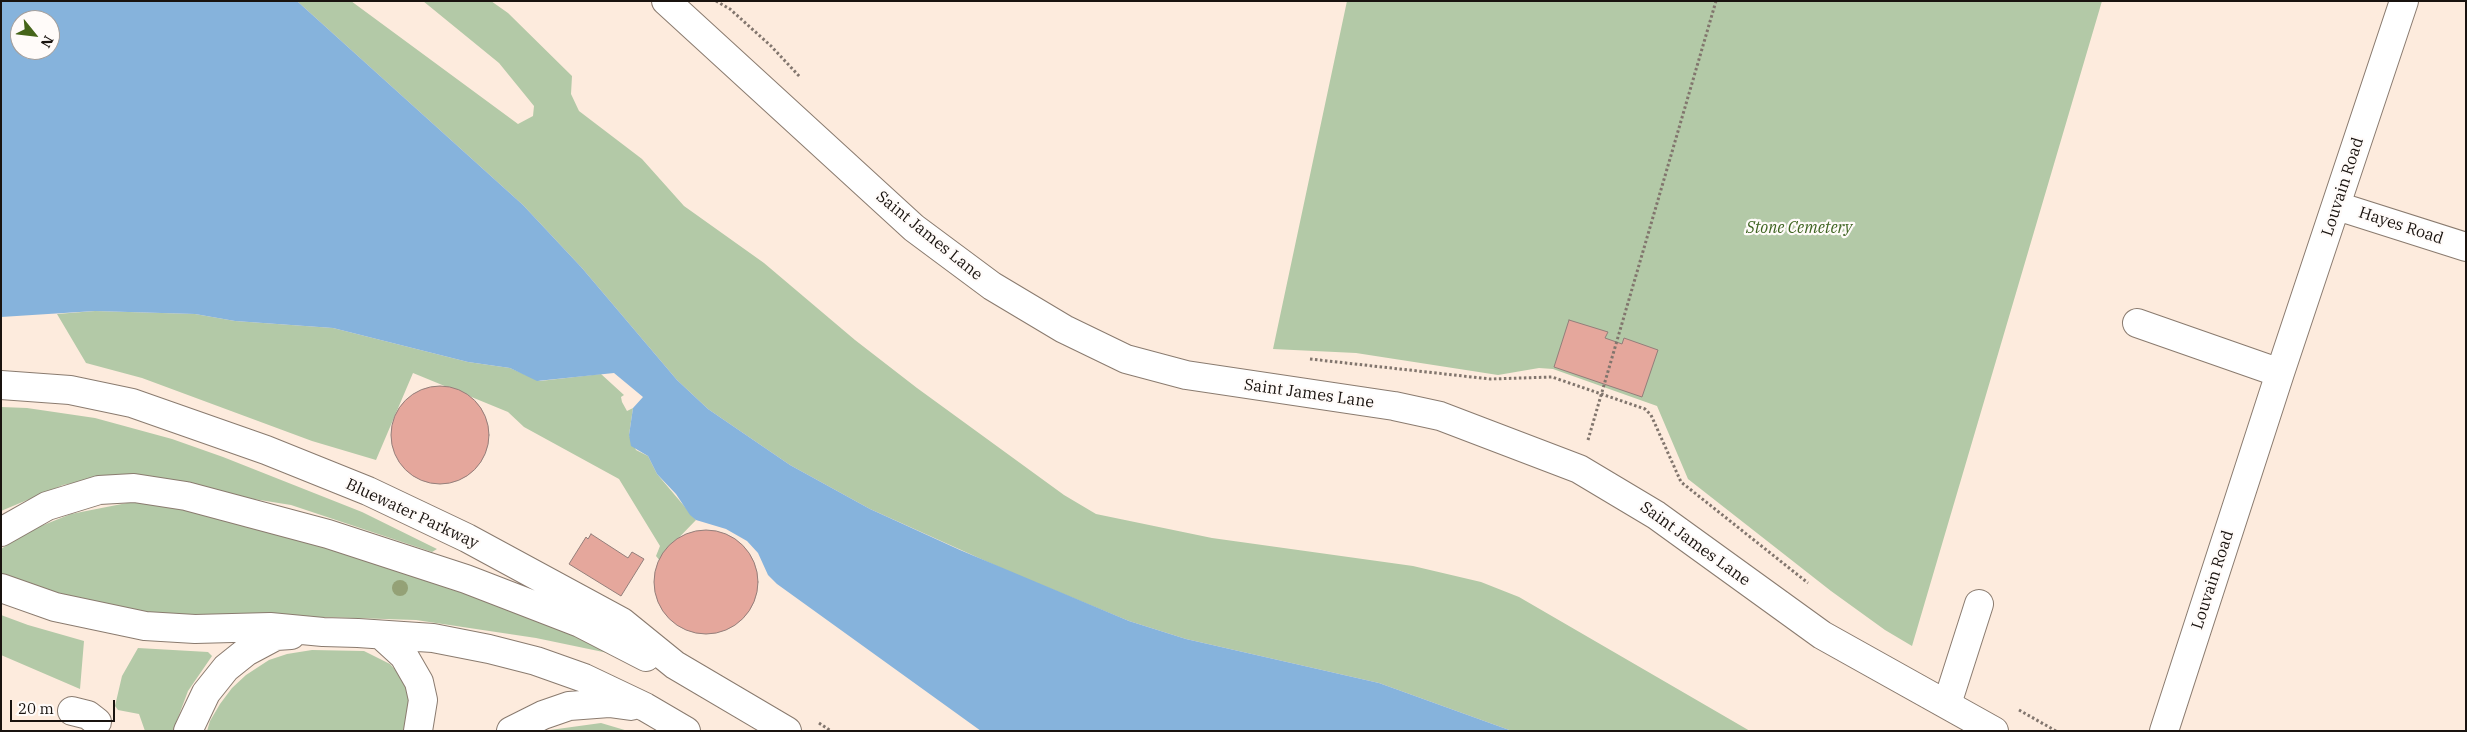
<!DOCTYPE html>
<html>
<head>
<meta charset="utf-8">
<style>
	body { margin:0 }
	#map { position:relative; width:2467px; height:732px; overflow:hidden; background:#fdebdd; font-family:"IBM Plex Serif",serif }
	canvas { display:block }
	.frame { position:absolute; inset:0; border:2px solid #19130f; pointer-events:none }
	.north { position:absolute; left:10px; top:10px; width:50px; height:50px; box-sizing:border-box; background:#fffbf9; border:1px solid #a39e9b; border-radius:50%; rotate:119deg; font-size:14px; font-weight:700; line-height:20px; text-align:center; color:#19130f }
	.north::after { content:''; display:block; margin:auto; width:18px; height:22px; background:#45651a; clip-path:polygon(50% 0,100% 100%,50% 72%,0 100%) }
	.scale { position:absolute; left:10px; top:700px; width:105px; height:22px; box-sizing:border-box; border:2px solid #19130f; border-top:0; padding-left:6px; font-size:15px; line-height:18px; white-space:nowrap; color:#19130f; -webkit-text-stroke:4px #fffbf9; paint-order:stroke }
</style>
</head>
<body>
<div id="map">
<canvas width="2467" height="732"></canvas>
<div class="frame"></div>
<div class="north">N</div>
<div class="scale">20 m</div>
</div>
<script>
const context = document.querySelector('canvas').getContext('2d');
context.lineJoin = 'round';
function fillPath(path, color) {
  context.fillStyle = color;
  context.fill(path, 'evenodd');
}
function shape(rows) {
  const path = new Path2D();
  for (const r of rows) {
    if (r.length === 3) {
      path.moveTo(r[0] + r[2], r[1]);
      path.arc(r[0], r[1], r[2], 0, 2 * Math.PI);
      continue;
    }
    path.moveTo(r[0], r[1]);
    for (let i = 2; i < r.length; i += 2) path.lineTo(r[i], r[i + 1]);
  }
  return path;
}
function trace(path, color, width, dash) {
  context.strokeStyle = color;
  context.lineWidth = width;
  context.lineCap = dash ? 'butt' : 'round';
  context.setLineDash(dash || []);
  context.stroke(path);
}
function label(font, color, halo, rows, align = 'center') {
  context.font = font + ' "IBM Plex Serif",serif';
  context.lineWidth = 4.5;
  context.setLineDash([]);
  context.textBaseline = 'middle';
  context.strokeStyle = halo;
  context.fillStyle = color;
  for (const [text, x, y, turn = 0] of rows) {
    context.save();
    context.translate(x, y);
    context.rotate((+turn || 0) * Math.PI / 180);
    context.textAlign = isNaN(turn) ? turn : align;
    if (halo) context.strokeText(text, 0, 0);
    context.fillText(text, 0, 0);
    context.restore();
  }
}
const green = shape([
	[297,1,351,1,518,124,533,116,534,106,499,63,423,1,491,1,508,13,572,76,571,94,579,111,642,159,684,206,764,263,855,340,917,388,1064,495,1096,514,1212,538,1413,566,1481,582,1519,597,1750,731,1512,731,1379,683,1186,639,1129,621,1010,572,870,509,790,465,708,409,692,394,677,380,582,268,523,205],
	[1347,1,2102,1,1912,646,1885,630,1831,591,1688,479,1657,406,1553,369,1539,368,1498,375,1356,353,1273,349],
	[95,311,195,314,235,321,333,328,468,362,510,368,540,381,601,374,624,395,621,397,622,402,627,411,633,408,629,435,636,450,648,456,657,474,696,520,663,554,661,562,656,556,660,546,619,479,524,427,508,412,413,373,376,460,312,441,142,378,86,363,57,314],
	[1,407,27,408,95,418,172,439,223,457,362,512,437,549,432,552,291,505,109,476,63,485,1,511],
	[132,502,171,505,332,548,517,612,563,630,608,653,536,638,416,620,323,617,227,621,112,610,1,578,1,549,31,530,71,514],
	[1,615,28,625,84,641,80,689,1,655],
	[138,648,208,652,212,656,188,691,173,731,145,731,139,714,118,710,115,706,122,676],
	[312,650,364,651,390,664,400,675,410,695,410,705,403,731,207,731,210,721,220,704,232,688,246,675,269,660,287,654],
	[601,723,628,731,547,731,550,730]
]);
const water = shape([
	[1,1,297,1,523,205,582,268,677,380,692,394,708,409,790,465,870,509,960,550,1129,621,1186,639,1379,683,1512,731,981,731,777,584,768,575,758,553,747,541,726,529,696,520,690,515,676,494,657,474,648,456,631,446,629,435,633,408,643,397,614,373,537,381,510,368,468,362,333,328,235,321,195,314,95,311,1,317],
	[20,20,50,20,50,50,20,50]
]);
const building = shape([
	[1569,320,1608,332,1605,338,1622,344,1624,338,1658,350,1642,397,1554,367,1569,320],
	[440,435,49],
	[706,582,52],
	[591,534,628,558,632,552,644,559,621,596,569,564,586,537,588,539,591,534]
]);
const path = shape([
	[716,1,730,9,771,46,800,77],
	[1310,359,1490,379,1552,377,1645,409,1651,415,1681,482,1808,583],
	[1588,440,1716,1],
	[2019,710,2056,731],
	[819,723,831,731]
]);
const minor = shape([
	[666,1,914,228,992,286,1064,329,1126,359,1186,375,1394,406,1440,416,1579,469,1656,515,1822,635,1994,731],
	[2337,206,2466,247],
	[2137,323,2280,373],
	[1,385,70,390,132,403,266,450,368,491,467,538,622,622,675,665,787,731],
	[1,532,47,506,99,490,134,488,186,496,328,534,466,579,580,623,646,657],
	[1,588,55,607,145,626,195,629,270,627,323,632,358,633,433,638,489,649,536,661,584,678,645,707,686,731],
	[381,635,404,656,419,682,423,700,418,731],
	[1947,704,1979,604],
	[72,711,88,715,97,722],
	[188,731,206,693,226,668,246,652,276,636,291,635],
	[511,731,543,715,569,706,609,703,631,706],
	[2164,731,2280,373,2404,1]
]);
const trees = [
	[400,588]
];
const streetNames = [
	["Louvain Road",2343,187,-72],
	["Hayes Road",2401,226,18],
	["Saint James Lane",929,236,39],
	["Saint James Lane",1309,394,8],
	["Bluewater Parkway",412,514,25],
	["Saint James Lane",1695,544,36],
	["Louvain Road",2213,580,-72]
];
const parkNames = [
	["Stone Cemetery",1799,228]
];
fillPath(green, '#b3c9a7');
fillPath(water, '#86b3dc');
fillPath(building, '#e5a79c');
trace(building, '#937e7a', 1);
trace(minor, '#8a7b6f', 30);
trace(path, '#81756d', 3, [2.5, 2.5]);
trace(minor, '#fff', 28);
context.fillStyle = '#94a176';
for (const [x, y] of trees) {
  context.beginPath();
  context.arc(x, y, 8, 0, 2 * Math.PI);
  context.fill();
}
label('16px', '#19130f', '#fffbf9', streetNames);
label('italic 16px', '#3e6421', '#fffbf9', parkNames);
</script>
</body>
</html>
